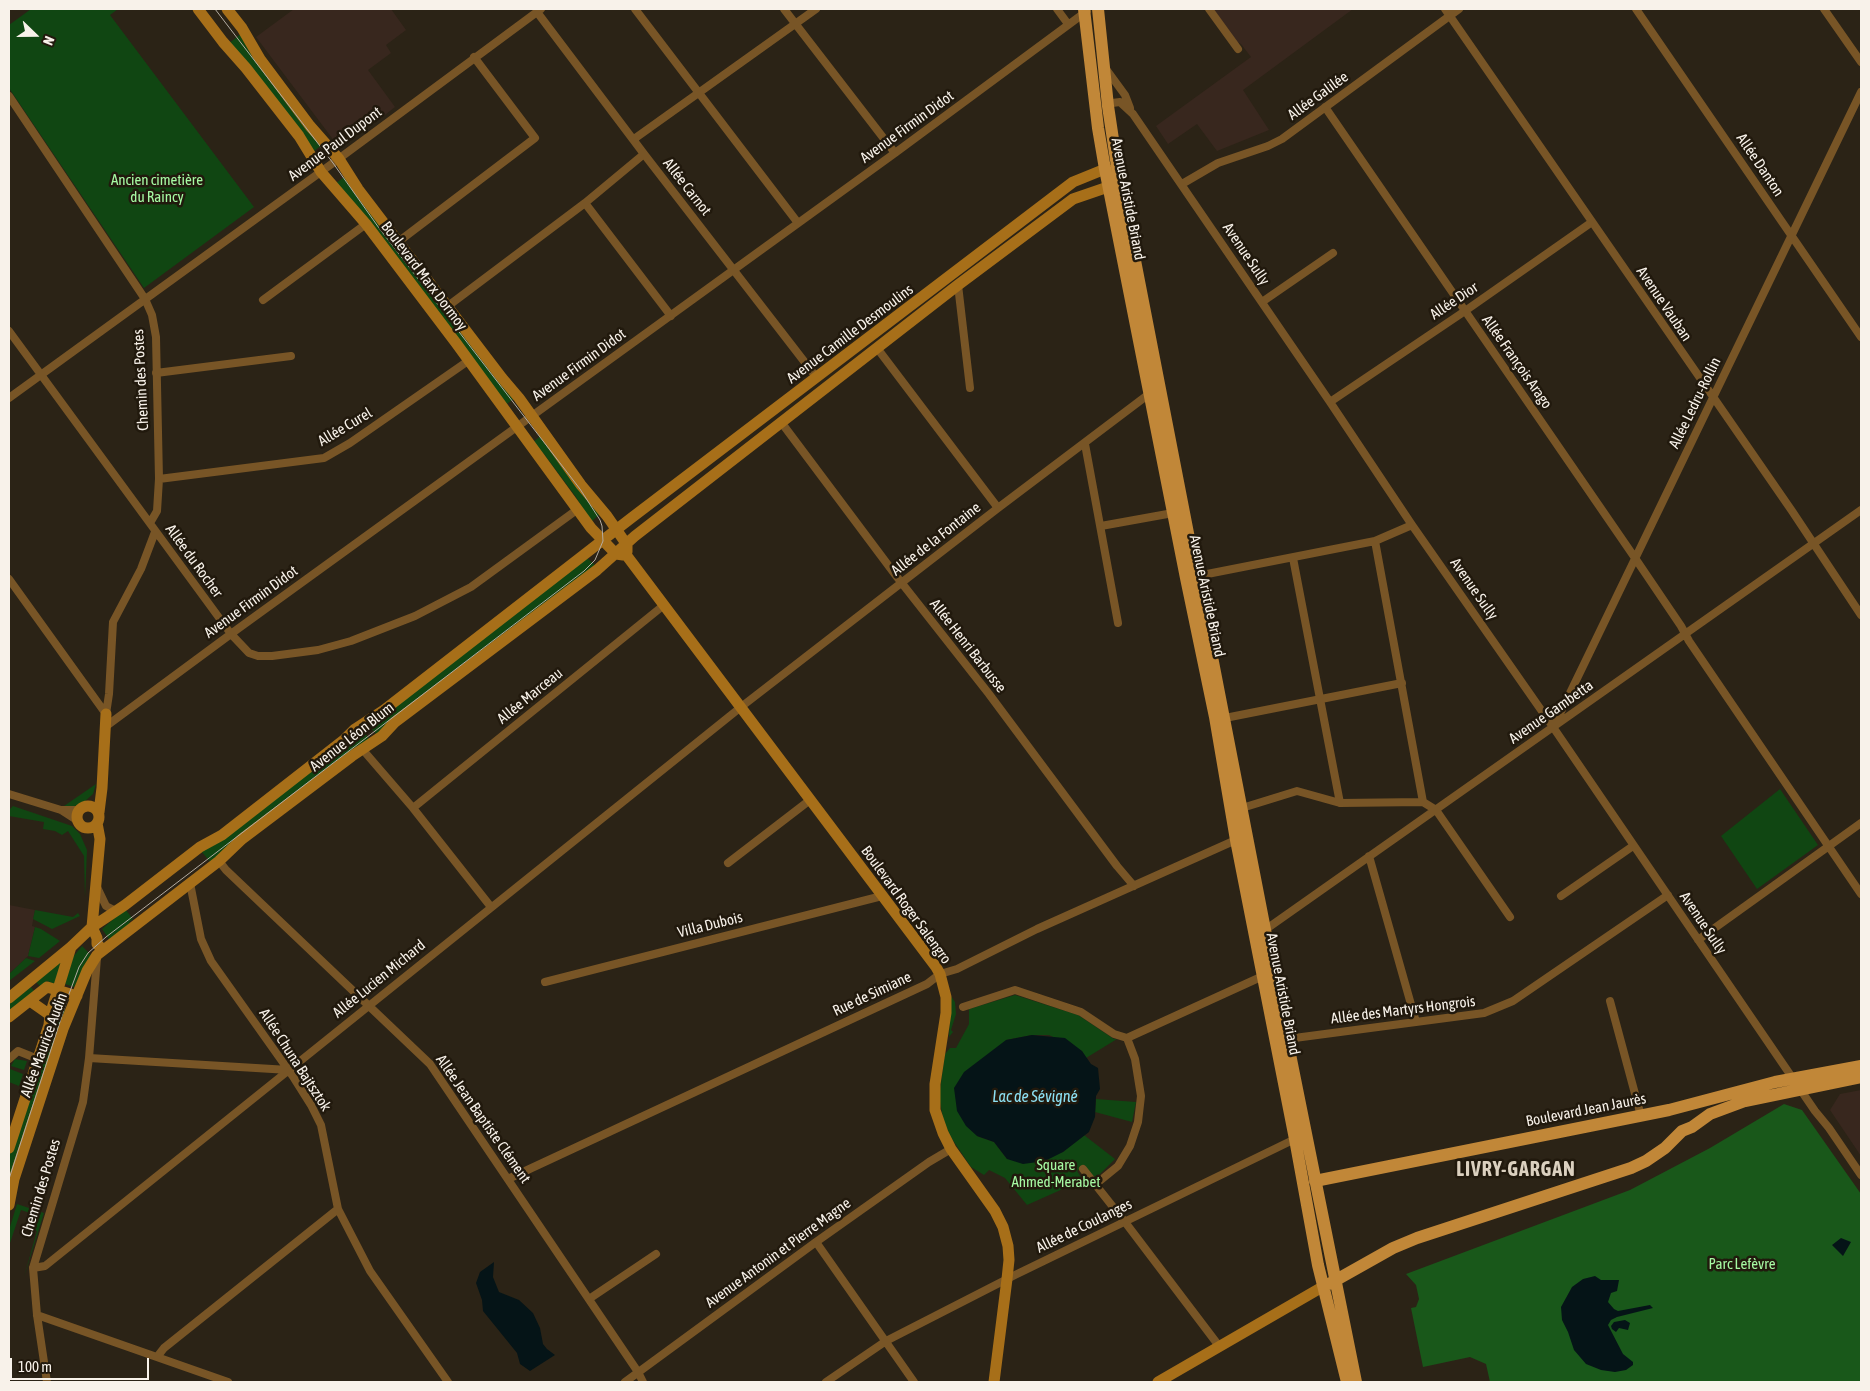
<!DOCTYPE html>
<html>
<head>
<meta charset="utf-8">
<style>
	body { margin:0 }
	#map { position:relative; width:1870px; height:1391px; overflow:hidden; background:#2b2316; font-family:"Asap Condensed",sans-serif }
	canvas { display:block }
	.frame { position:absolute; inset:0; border:10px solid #f8f2ea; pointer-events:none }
	.north { position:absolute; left:10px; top:10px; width:50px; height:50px; -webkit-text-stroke:4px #21190d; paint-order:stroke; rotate:112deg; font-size:14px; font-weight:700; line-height:20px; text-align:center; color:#f8f2ea }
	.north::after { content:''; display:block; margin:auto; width:18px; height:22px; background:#f8f2ea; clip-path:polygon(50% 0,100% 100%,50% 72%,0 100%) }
	.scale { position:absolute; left:10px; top:1358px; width:139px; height:22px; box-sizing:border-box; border:2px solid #f8f2ea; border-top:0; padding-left:6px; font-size:15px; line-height:18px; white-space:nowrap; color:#f8f2ea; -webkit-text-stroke:4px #21190d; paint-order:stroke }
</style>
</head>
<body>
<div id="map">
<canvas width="1870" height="1391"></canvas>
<div class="frame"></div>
<div class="north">N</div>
<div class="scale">100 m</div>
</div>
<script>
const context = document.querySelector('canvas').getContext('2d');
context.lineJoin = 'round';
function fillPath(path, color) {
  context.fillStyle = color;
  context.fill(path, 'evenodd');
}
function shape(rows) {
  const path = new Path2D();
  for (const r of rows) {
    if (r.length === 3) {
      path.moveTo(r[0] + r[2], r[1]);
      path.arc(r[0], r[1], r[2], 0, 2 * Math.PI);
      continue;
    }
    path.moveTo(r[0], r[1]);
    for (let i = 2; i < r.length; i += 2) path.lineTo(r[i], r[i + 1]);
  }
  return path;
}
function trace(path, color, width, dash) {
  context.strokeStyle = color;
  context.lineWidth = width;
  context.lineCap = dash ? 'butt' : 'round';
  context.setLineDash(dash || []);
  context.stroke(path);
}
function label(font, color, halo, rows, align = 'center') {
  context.font = font + ' "Asap Condensed",sans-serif';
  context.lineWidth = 5;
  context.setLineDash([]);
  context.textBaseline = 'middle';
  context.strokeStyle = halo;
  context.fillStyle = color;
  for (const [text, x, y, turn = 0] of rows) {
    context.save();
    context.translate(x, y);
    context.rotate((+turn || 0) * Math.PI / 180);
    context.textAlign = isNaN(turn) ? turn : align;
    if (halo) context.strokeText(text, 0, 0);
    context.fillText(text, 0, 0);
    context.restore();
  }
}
const education = shape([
	[294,9,391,9,406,30,386,45,391,53,368,70,395,107,381,118,375,110,335,142,256,37],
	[1213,9,1353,9,1243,90,1269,130,1217,151,1197,124,1168,144,1156,126,1251,57,1241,44,1237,42],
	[9,905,35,910,32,926,35,927,28,956,9,974],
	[1861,1090,1861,1156,1830,1110,1840,1094]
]);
const green = shape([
	[31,9,118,9,110,15,254,207,144,288,9,88,9,25],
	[242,33,323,144,313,152,228,44],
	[347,175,515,398,504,406,336,183],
	[543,434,601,513,591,522,576,497,544,454,532,443],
	[586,557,596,566,377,735,368,724],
	[362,729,370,740,212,864,201,851],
	[96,784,93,794,84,802,75,806,64,806],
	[1780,789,1818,845,1757,889,1721,836],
	[13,806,72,826,80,834,87,850,85,897,84,856,68,831,62,835,55,831,43,829,44,822,9,816,9,810],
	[125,909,133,919,129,922,132,926,109,939,102,929],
	[35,910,73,917,78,913,80,916,52,929,33,919],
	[35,927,41,929,60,941,39,958,28,956],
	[82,946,91,955,74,987,65,984,73,957],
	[26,958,35,961,9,981,9,974],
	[63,959,55,984,47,981,40,986,36,982],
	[31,987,34,991,9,1011,9,1004],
	[1015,995,1078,1015,1114,1039,1117,1039,1086,1058,1082,1051,1049,1035,1032,1035,1006,1040,977,1136,994,1142,1007,1159,1063,1152,1084,1135,1115,1159,1097,1177,1092,1176,1084,1165,1077,1171,1083,1180,1027,1205,1005,1178,989,1170,984,1175,971,1167,950,1136,943,1118,939,1097,945,1054,950,1048,956,1048,969,1024,969,1009],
	[951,996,955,1002,956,1014,951,1030,953,1032,949,1037],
	[55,1007,69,1011,9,1193,9,1157,52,1024],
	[15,1059,27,1061,24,1070,11,1066],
	[10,1069,23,1074,19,1086,9,1082],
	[1096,1099,1136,1102,1132,1122,1095,1112],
	[17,1204,44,1213,24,1277,37,1231,34,1230,36,1224,33,1223,36,1215,21,1210,9,1246,9,1230]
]);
const forest = shape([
	[1784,1104,1802,1110,1861,1194,1861,1382,1490,1382,1486,1364,1470,1357,1423,1367,1411,1308,1416,1307,1419,1299,1416,1285,1406,1274,1630,1190,1710,1148]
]);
const water = shape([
	[1032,1035,1065,1038,1082,1051,1091,1064,1098,1068,1100,1089,1096,1096,1095,1117,1089,1132,1063,1152,1045,1161,1023,1164,1007,1159,994,1142,977,1136,966,1126,957,1111,954,1088,964,1072,1006,1040],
	[1841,1238,1851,1242,1843,1256,1832,1245],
	[494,1262,493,1277,499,1292,519,1300,533,1313,540,1328,543,1344,547,1349,555,1355,530,1371,520,1364,517,1353,483,1311,482,1300,476,1283,480,1272],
	[1595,1276,1601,1280,1619,1280,1617,1291,1611,1293,1608,1302,1614,1309,1618,1311,1650,1305,1653,1308,1617,1317,1611,1320,1608,1325,1623,1354,1633,1362,1633,1365,1626,1370,1615,1372,1601,1370,1586,1364,1574,1350,1568,1332,1562,1320,1561,1307,1572,1287,1583,1279],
	[1625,1320,1630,1323,1628,1330,1619,1328,1616,1332,1612,1329,1611,1326,1614,1322]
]);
const street = shape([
	[635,9,798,223],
	[784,9,895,153],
	[1057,9,1068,24],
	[1209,9,1238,49],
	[1445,9,1792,511,1861,615],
	[1636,9,1861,337],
	[1824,9,1861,62],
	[537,12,644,154,817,378],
	[1106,69,1125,95,1130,108],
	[9,96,145,299,152,315,156,337,159,479,157,511,150,523],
	[1108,106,1112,103,1120,102,1133,114,1330,402,1412,525,1553,727,1815,1111,1829,1128,1861,1175],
	[1325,107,1635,558,1681,626,1689,641,1861,894],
	[634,139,816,9],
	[1182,184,1218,163,1268,146,1282,139,1459,9],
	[585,203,671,316],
	[398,242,535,138,474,57],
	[958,285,970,388],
	[263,300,366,224],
	[1262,302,1333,253],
	[448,306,585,203,644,154],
	[9,331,231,634,249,653,258,656,272,656,318,650,351,641,415,616,471,587,578,509],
	[877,348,998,508],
	[156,373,291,356],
	[9,398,333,163,541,9],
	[1330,402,1465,311,1592,222],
	[781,422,897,577,989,694,1117,866,1134,886],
	[1085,444,1118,623],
	[159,479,324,458,350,443,468,361],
	[1101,526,1173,513],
	[1375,541,1423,802,1436,810,1510,917],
	[1293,558,1340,803],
	[1197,576,1375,541,1412,525],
	[9,579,106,714],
	[106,714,109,694,113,622,141,569,155,532],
	[1225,718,1402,683],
	[1555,724,1861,92],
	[105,727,239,628,895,153,1087,11],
	[363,750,413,808,491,907],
	[9,794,61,810,78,821],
	[413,808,664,605],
	[1242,808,1297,791,1340,803,1423,802],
	[61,810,80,810],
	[1369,856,1416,1022],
	[219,861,226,870,430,1064,638,1372,643,1382],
	[728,863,810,800],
	[190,883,201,939,211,961,294,1078,311,1105,321,1125,338,1209,370,1271,448,1382],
	[96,885,106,906,116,911],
	[1561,896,1633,846],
	[1262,932,1861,510],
	[1698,940,1861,823],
	[545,982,882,896],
	[1610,1001,1641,1116],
	[963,1007,1015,990,1081,1012,1114,1034,1127,1038],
	[1127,1038,1263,976],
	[1287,1039,1484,1013,1513,1001,1668,895],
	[89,1058,289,1070],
	[9,1059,18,1051,38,1059],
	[1083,1169,1125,1222,1219,1346],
	[508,1179,927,984,940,974,957,969,1037,929,1238,839],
	[1096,1184,1118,1166,1130,1146,1138,1122,1141,1096,1135,1059,1127,1038],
	[816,1242,914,1382],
	[33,1268,45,1266,741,707,998,508,1149,394],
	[589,1299,656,1254],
	[37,1315,228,1382],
	[157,1357,164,1348,338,1209],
	[47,1382,37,1315,33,1268,83,1102,89,1058,97,958],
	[625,1382,816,1242,929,1162,951,1149],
	[826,1382,886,1341,1015,1275,1295,1139]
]);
const secondary = shape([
	[198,9,223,42,246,68,299,136,321,172,366,224,456,343,591,528,616,554,623,555],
	[227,9,242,28,260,59,310,126,339,159,358,189,502,378,519,398,581,485,607,516,627,545,627,552],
	[627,556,936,967,940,974,946,997,946,1013,935,1084,935,1110,943,1133,951,1149,995,1211,1003,1227,1008,1246,1009,1260,1007,1279,994,1382],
	[88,817,11],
	[99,812,102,788,106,714],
	[97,823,100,839,92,927,97,938,97,944,103,950],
	[9,998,71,947,92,927,125,905,200,847,222,835,345,739,355,729,384,710,630,519,1073,182,1105,169,1118,173,1108,187,1073,199,958,285,635,536,597,570,395,722,382,736,352,756,242,839,219,861,97,955,87,971,63,1029,14,1179,9,1205],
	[30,1001,50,1015],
	[9,1017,47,987,77,996],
	[9,1148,49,1025,50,1015,71,947],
	[1158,1382,1324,1286]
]);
const primary = shape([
	[1084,9,1098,128,1105,169,1186,578,1215,717,1236,840,1295,1139,1318,1265,1347,1382],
	[1098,9,1108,106,1118,173,1267,940,1356,1382],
	[1315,1181,1669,1110,1775,1082,1861,1066],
	[1329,1284,1393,1248,1417,1238,1631,1168,1646,1161,1665,1148,1682,1131,1692,1127,1710,1114,1745,1101,1861,1077]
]);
const tram = shape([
	[9,1179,69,994,79,967,88,953,106,937,584,571,595,560,603,541,602,526,600,520,580,489,379,228,333,163,215,9]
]);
const streetNames = [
	["Allée Galilée",1318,96,-36],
	["Avenue Firmin Didot",907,127,-36],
	["Avenue Paul Dupont",335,144,-37],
	["Allée Danton",1760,165,56],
	["Allée Carnot",687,187,52],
	["Avenue Aristide Briand",1128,199,79],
	["Avenue Sully",1246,254,56],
	["Boulevard Marx Dormoy",424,276,53],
	["Allée Dior",1454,301,-34],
	["Avenue Vauban",1664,304,56],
	["Avenue Camille Desmoulins",850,334,-37],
	["Allée François Arago",1517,362,55],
	["Avenue Firmin Didot",579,365,-36],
	["Chemin des Postes",141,380,-93],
	["Allée Ledru-Rollin",1695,403,-64],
	["Allée Curel",345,427,-31],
	["Allée de la Fontaine",936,539,-38],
	["Allée du Rocher",194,561,54],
	["Avenue Sully",1474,589,55],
	["Avenue Aristide Briand",1207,596,78],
	["Avenue Firmin Didot",251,602,-36],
	["Allée Henri Barbusse",968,646,52],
	["Allée Marceau",530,696,-39],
	["Avenue Gambetta",1551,712,-35],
	["Avenue Léon Blum",352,737,-38],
	["Boulevard Roger Salengro",906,905,54],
	["Avenue Sully",1703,923,56],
	["Villa Dubois",710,925,-14],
	["Allée Lucien Michard",379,979,-39],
	["Rue de Simiane",872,994,-25],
	["Avenue Aristide Briand",1283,994,79],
	["Allée des Martyrs Hongrois",1403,1010,-7],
	["Allée Maurice Audin",44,1045,-70],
	["Allée Chuna Bajtsztok",295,1060,57],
	["Boulevard Jean Jaurès",1586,1110,-11],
	["Allée Jean Baptiste Clément",483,1119,55],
	["Chemin des Postes",41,1188,-73],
	["Allée de Coulanges",1084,1226,-26],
	["Avenue Antonin et Pierre Magne",778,1253,-36]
];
const parkNames = [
	["Ancien cimetière",157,180],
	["du Raincy",157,197],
	["Square",1056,1165],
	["Ahmed-Merabet",1056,1182],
	["Parc Lefèvre",1742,1264]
];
const waterNames = [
	["Lac de Sévigné",1035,1097]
];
const districtNames = [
	["LIVRY-GARGAN",1516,1170]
];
fillPath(education, '#38271e');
fillPath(green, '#104612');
fillPath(forest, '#19581a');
fillPath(water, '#051417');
trace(street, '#785526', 8);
trace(secondary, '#a76f19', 11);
trace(primary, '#c18738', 12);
trace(tram, '#b3aca3', 1);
label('15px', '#f8f2ea', '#21190d', streetNames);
label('15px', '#a6faa3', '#21190d', parkNames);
label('italic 16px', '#8de1f4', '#21190d', waterNames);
context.letterSpacing = '1px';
label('bold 20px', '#dbd0bf', '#21190d', districtNames);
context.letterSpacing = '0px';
</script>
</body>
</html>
